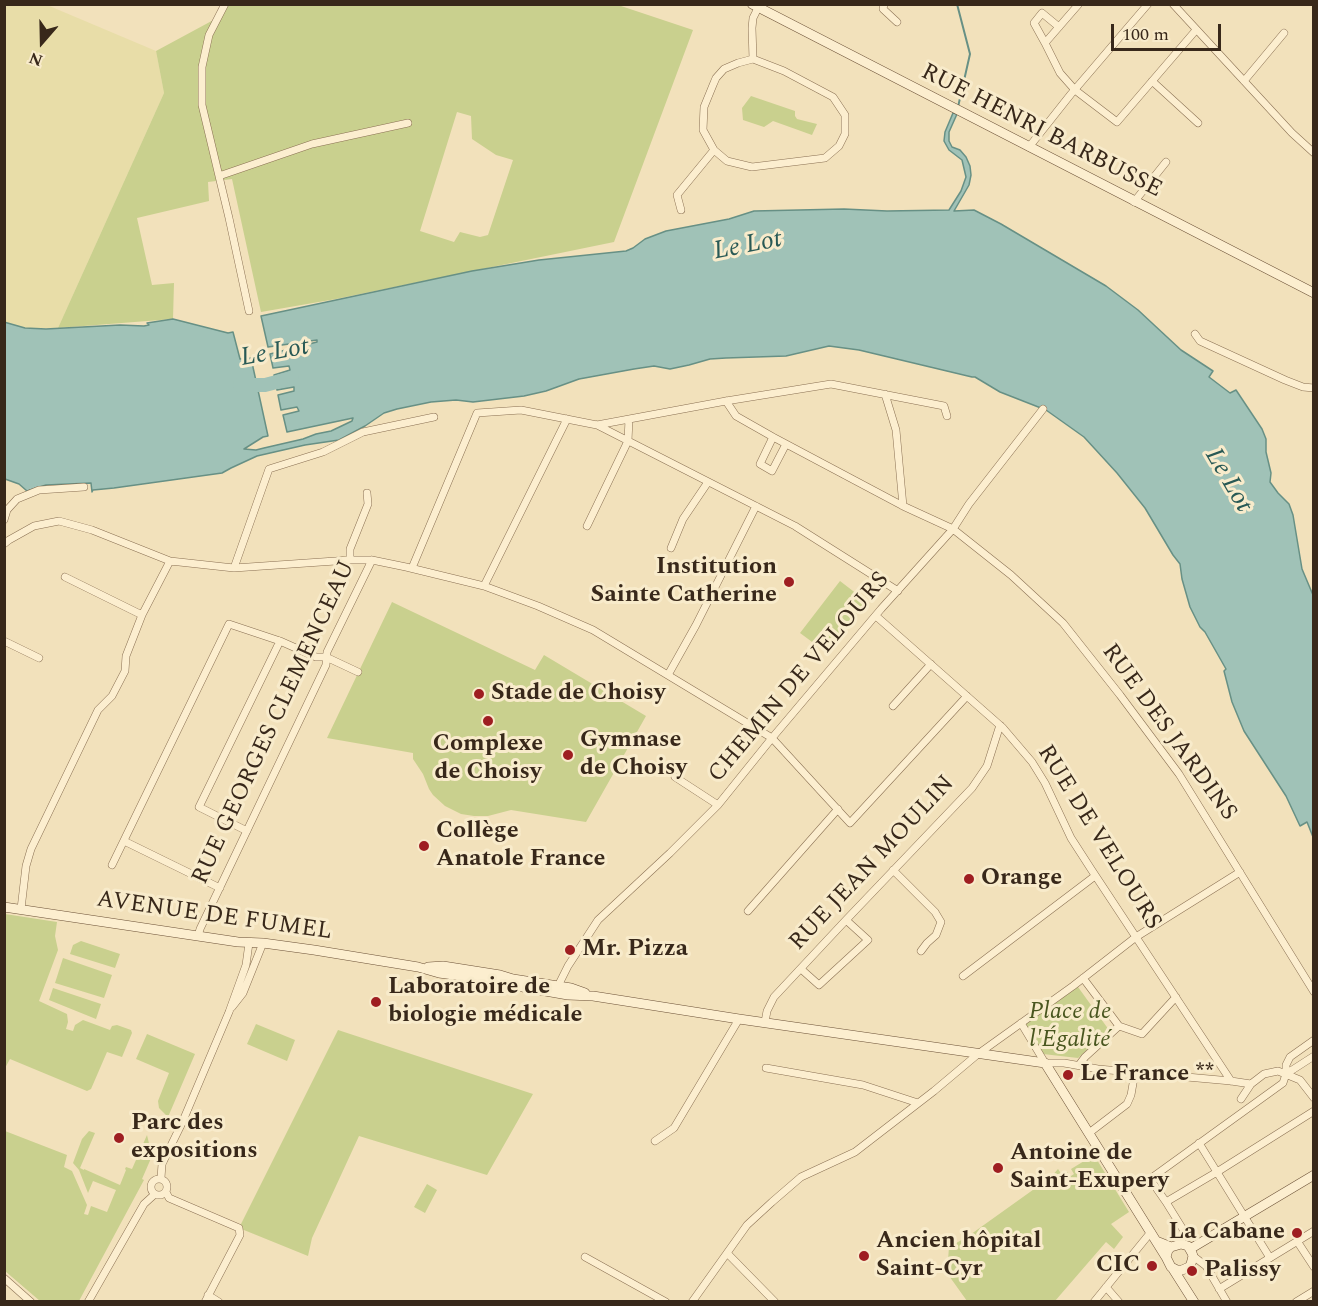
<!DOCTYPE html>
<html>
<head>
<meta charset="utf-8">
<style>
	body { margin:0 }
	#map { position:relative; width:1318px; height:1306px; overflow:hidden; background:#f2e1bb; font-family:Spectral,serif }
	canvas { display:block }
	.frame { position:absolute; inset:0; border:6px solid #38281a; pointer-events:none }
	.north { position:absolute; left:12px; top:12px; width:60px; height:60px; -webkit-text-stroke:4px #f8ebcb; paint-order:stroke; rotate:200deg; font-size:16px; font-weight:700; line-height:24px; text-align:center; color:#38281a }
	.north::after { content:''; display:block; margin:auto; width:21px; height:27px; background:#38281a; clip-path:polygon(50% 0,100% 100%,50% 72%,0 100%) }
	.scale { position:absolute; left:1111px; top:24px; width:110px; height:27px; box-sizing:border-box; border:3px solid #38281a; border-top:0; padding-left:8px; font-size:18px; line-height:21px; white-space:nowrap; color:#38281a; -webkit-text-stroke:4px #f8ebcb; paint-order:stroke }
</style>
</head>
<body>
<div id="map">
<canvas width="1318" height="1306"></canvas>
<div class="frame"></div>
<div class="north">N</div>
<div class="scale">100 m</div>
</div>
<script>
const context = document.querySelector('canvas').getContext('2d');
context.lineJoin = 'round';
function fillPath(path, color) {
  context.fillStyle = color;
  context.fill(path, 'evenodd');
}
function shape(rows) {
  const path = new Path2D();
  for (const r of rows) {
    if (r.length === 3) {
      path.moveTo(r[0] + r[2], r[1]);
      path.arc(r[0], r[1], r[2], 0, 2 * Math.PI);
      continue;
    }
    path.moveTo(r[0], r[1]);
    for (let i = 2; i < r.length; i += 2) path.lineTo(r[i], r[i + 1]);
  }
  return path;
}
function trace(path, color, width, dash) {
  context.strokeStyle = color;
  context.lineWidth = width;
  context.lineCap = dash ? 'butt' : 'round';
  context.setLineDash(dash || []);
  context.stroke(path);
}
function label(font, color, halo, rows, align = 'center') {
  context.font = font + ' Spectral,serif';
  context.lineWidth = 6;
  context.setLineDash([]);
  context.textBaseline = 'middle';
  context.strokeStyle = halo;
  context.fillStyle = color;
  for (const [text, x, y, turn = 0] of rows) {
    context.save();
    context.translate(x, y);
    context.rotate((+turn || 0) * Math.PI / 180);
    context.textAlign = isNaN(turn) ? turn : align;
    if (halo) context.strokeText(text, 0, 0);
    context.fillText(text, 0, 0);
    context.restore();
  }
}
const farmland = shape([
	[4,5,47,5,156,51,164,93,58,328,25,328,5,322]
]);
const green = shape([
	[226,5,618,5,693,30,614,242,336,299,261,312,232,179,208,182,209,201,137,218,152,285,174,283,173,319,58,328,164,93,156,51,219,17],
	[457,112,471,116,472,139,496,155,513,160,488,235,480,237,460,232,454,242,420,231],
	[751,96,795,111,795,116,797,119,817,124,812,135,773,121,764,127,743,120,742,108],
	[840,581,866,601,827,653,800,633],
	[392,602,535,670,544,655,646,716,586,822,511,810,488,816,474,816,461,814,445,806,433,795,429,789,423,774,413,759,413,753,327,738],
	[5,914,57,922,55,936,58,950,39,1001,67,1014,68,1022,66,1029,73,1031,75,1025,83,1020,110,1030,112,1026,117,1025,131,1030,132,1033,122,1057,107,1052,91,1089,87,1091,10,1059,5,1068],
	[81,941,120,954,115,968,70,954,73,945],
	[63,958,112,975,104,998,55,983],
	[1078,987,1109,1030,1078,1058,1043,1054,1024,1025],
	[53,988,101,1004,96,1019,49,1000],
	[256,1024,295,1040,287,1061,247,1044],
	[338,1030,533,1094,487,1175,359,1136,312,1238,308,1256,239,1228],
	[147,1034,195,1054,168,1117,159,1108,158,1101,169,1073,136,1059],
	[5,1131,67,1155,64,1167,72,1171,87,1205,84,1214,88,1215,91,1206,107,1212,116,1190,93,1181,88,1193,79,1170,73,1163,82,1139,89,1131,95,1133,80,1168,84,1170,84,1169,120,1185,126,1170,125,1169,126,1167,132,1169,147,1135,152,1156,142,1179,144,1180,79,1301,40,1301,5,1271],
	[1094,1155,1129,1212,1111,1224,1123,1237,1114,1249,1106,1242,1055,1301,967,1301,947,1273,949,1247,967,1237,1051,1177,1058,1169,1062,1175,1067,1172,1071,1176,1074,1174,1071,1169],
	[427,1184,437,1190,425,1213,414,1207]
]);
const water = shape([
	[953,113,957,114,949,132,949,141,952,147,960,150,966,157,970,166,971,175,969,185,954,211,974,210,1001,224,1106,286,1138,310,1181,350,1213,371,1209,377,1230,393,1236,390,1262,429,1266,439,1266,452,1271,473,1270,482,1278,493,1289,504,1293,515,1302,569,1313,595,1313,837,1307,822,1300,826,1286,796,1244,731,1232,702,1224,671,1226,669,1205,632,1200,627,1190,607,1182,579,1180,564,1173,555,1145,508,1117,473,1084,437,1046,410,1000,392,975,377,972,377,859,350,829,346,786,356,726,358,710,359,689,365,670,369,654,366,634,369,579,379,546,391,524,396,473,402,456,400,431,402,397,409,384,413,365,426,339,440,305,445,257,456,231,468,222,473,114,488,93,490,92,492,91,483,46,485,27,491,19,484,5,479,4,322,25,328,46,329,120,325,144,326,149,325,147,323,173,319,228,333,233,332,240,359,251,358,268,436,263,437,244,449,256,450,264,448,303,439,316,434,331,431,352,421,353,418,287,432,283,415,299,411,297,407,281,410,278,395,294,391,294,387,277,390,274,375,290,370,289,366,273,368,270,354,317,342,317,340,268,347,261,316,472,271,539,260,626,251,633,248,645,239,666,231,729,219,754,211,844,209,887,211,949,210,961,191,966,177,962,160,949,150,944,141,945,132,953,113]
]);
const stream = shape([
	[957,4,970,54,958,107]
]);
const river = shape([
	[240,385,265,385,292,378]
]);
const street = shape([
	[225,4,209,35,202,67,202,105,229,218,249,311],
	[884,4,883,9,897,22],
	[1173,4,1292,133,1314,153],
	[1078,5,1045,43,1060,73,1075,90,1117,122,1196,30],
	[1045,43,1034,23,1042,13,1059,27],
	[753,59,784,71,833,97,845,115,845,134,839,146,825,158,752,167,727,161,714,150,703,130,704,107,713,85,716,78,724,69,738,63,753,59],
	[753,59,752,28,753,18,758,8],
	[1152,81,1198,123],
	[1244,81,1284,33],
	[1029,147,1071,94,1148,4],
	[219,176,312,144,408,123],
	[1134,202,1166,162],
	[681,210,677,195,714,150],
	[1195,334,1200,341,1285,380,1303,387,1314,388],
	[885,394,896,430,903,506],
	[726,401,736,416,773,437,903,506,953,529,1011,575,1063,623,1120,695,1179,774,1314,992],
	[597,425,795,526,898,591],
	[773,437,760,464,772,471,786,444],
	[4,520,7,510,17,499,39,490,84,487],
	[587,526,628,441,629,419],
	[4,544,9,540,34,526,59,521,92,530,170,561,234,568,350,560,372,560,406,567,484,586,567,419],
	[671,548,683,519,708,482],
	[350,560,350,549,368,504,367,493],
	[234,568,269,469,323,452,363,432,434,417],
	[412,568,477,413,521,410,597,425,726,401,831,384,944,406,947,416],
	[65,577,142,615],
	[484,586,538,606,593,630,772,738,850,823,967,696],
	[876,616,1003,728,1032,762,1045,783,1071,838,1091,869,1231,1081],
	[4,641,39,658],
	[668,675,696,625,756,506],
	[893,706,931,664],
	[675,777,718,805],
	[247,831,199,807,280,641],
	[124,841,220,888],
	[112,865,229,624,280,641,316,657,326,657,358,672],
	[893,870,935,912,941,922,936,935,927,943,921,951],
	[21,909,26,866,31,849,98,710,112,696,125,671,126,656,142,615,170,561],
	[748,911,838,809],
	[198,936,200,929,326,665,327,652,372,560],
	[801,969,819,985,868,940,846,920],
	[963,976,1095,876],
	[1083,978,1119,1026,1142,1034,1176,997],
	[558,986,568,966,598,920,670,853,718,805,772,738,881,609,953,529,969,504,1043,409],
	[232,1007,243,993,263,943],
	[765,1022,767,1011,774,997,846,920,972,788,987,766,1000,725],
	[1021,1023,1045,1063,1064,1063,1098,1069,1231,1081,1251,1084],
	[1079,1065,1085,1057,1119,1026],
	[766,1068,863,1085,918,1103],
	[1286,1074,1314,1056],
	[1241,1099,1251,1084,1264,1074,1278,1071,1300,1080,1314,1098],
	[1089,1133,1127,1104,1131,1095,1135,1072],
	[655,1141,674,1128,739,1019],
	[1199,1143,1270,1258],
	[161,1178,162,1164,182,1123,229,1012,246,965,249,943],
	[159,1187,8],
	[166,1192,169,1198,239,1228,240,1235,205,1302],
	[1166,1202,1150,1179,1283,1083,1286,1074,1286,1065,1290,1057,1314,1040],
	[1297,1241,1314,1267],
	[1181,1244,1184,1231,1166,1202,1217,1172,1314,1111],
	[727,1253,775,1302],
	[1193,1256,1206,1266,1227,1302],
	[585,1257,666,1302],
	[4,1278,31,1302],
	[1106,1287,1119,1302],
	[1219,1289,1314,1231],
	[208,1295,219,1302],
	[88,1302,144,1204,155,1194],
	[692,1302,747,1225,772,1202,801,1177,855,1152,934,1091,978,1054,1073,986,1136,937,1240,872],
	[1094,1302,1151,1232],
	[1296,1302,1314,1291]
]);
const secondary = shape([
	[752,4,1314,293],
	[4,907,238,942,263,943,314,950,418,967,439,973,499,981,511,985,568,995,593,996,739,1019,1045,1063,1166,1257],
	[428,967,443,966,500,975,513,979,571,988,585,993],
	[1156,1241,1171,1247,1181,1244,1188,1246,1192,1253,1193,1256,1191,1264,1189,1267,1182,1270,1177,1270,1171,1267,1166,1257,1168,1250,1171,1247],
	[1190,1249,1314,1175],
	[1173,1269,1194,1302]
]);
const markers = [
	[789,582,6,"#9e1e21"],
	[479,694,6,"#9e1e21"],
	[488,721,6,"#9e1e21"],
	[568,755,6,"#9e1e21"],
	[424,846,6,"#9e1e21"],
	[969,879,6,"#9e1e21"],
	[570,950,6,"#9e1e21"],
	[376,1002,6,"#9e1e21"],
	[1068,1075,6,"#9e1e21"],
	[119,1138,6,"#9e1e21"],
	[998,1168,6,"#9e1e21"],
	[1297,1233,6,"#9e1e21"],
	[864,1256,6,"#9e1e21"],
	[1152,1266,6,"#9e1e21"],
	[1192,1271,6,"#9e1e21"]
];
const streetNames = [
	["RUE HENRI BARBUSSE",1041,132,27],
	["CHEMIN DE VELOURS",800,678,-50],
	["RUE GEORGES CLEMENCEAU",275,723,-65],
	["RUE DES JARDINS",1168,733,54],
	["RUE DE VELOURS",1098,838,58],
	["RUE JEAN MOULIN",873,864,-47],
	["AVENUE DE FUMEL",214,917,8]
];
const poiNames = [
	["Institution",777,568,"right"],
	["Sainte Catherine",777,596,"right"],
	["Stade de Choisy",491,694],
	["Gymnase",580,741],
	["de Choisy",580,769],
	["Complexe",488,745,"center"],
	["de Choisy",488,773,"center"],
	["Collège",436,832],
	["Anatole France",436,860],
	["Orange",981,879],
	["Mr. Pizza",582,950],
	["Laboratoire de",388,988],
	["biologie médicale",388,1016],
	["Le France **",1080,1075],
	["Parc des",131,1124],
	["expositions",131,1152],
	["Antoine de",1010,1154],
	["Saint-Exupery",1010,1182],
	["La Cabane",1285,1233,"right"],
	["Ancien hôpital",876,1242],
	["Saint-Cyr",876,1270],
	["CIC",1140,1266,"right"],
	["Palissy",1204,1271]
];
const parkNames = [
	["Place de",1070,1013],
	["l'Égalité",1070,1041]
];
const waterNames = [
	["Le Lot",748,247,-11],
	["Le Lot",275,354,-10],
	["Le Lot",1227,481,60]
];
fillPath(farmland, '#e8dda8');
fillPath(green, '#c9d08e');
fillPath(water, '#a0c2b7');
trace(water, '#679085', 1.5);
trace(stream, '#679085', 2);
trace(river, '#a0c2b7', 14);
trace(street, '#8a7053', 8);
trace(secondary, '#6c5137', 10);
trace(street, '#fceecf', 7);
trace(secondary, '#fceecf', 9);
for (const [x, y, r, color] of markers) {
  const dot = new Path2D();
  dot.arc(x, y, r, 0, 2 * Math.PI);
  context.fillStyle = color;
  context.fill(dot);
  trace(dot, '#f8ebcb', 2);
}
label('24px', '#38281a', '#f8ebcb', streetNames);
label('bold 24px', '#38281a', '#f8ebcb', poiNames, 'left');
label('italic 24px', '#49561f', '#f8ebcb', parkNames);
label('italic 26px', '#285955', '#f8ebcb', waterNames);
</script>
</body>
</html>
